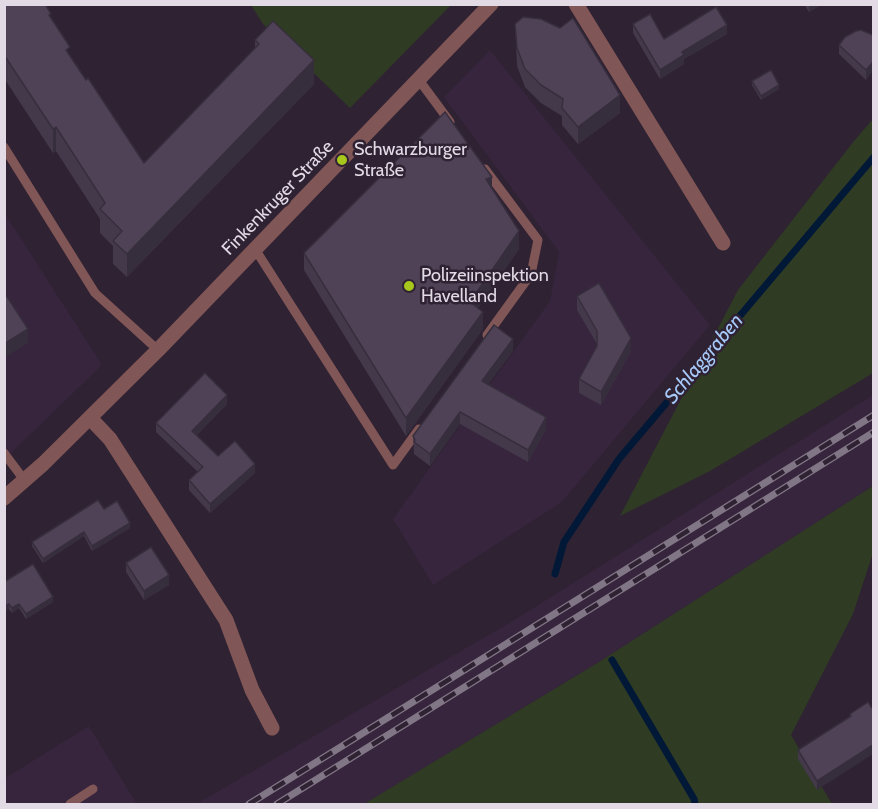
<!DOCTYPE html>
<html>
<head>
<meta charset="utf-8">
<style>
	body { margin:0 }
	#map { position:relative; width:878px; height:809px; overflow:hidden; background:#2f2233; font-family:Cabin,sans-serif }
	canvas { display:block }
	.frame { position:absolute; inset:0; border:6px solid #e2dae5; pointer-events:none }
</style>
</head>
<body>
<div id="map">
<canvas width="878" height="809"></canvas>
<div class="frame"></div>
</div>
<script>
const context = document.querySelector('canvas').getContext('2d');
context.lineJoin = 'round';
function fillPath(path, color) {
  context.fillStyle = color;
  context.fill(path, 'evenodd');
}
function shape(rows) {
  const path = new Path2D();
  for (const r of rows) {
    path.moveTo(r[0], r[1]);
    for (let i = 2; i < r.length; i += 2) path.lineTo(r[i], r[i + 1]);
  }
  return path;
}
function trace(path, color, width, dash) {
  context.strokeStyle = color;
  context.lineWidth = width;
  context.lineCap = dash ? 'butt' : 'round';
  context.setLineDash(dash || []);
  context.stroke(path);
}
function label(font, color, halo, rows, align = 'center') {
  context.font = font + ' Cabin,sans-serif';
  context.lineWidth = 5;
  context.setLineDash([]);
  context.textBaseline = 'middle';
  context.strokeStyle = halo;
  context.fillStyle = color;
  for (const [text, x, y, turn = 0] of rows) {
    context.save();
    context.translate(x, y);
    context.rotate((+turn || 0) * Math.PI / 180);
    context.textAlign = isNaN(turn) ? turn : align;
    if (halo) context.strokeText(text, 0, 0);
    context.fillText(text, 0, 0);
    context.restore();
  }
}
const built = shape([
	[490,50,710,325,562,502,433,585,393,519,550,301,559,252,444,97],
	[4,212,102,365,5,459,4,459],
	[873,395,873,486,599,662,364,804,196,804,511,622],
	[89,726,137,804,5,804,5,778]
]);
const green = shape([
	[251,5,451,5,350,108,263,24],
	[873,119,873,373,710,471,620,516,738,290,854,141],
	[873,486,873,553,853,614,791,735,832,804,364,804,599,662]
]);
const stream = shape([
	[555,574,564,542,619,459,874,157],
	[612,660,694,799,695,804]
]);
const service = shape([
	[419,80,450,122],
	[4,147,95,293,158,350],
	[485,169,538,240,531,274,487,335],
	[255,249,393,465,419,429],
	[4,453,25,481],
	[70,804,93,789]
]);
const minor = shape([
	[576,4,723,243],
	[90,418,110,439,226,620,252,690,272,728]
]);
const tertiary = shape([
	[4,498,43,464,158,350,491,4]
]);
const rail = shape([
	[249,804,874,415],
	[277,804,874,432]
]);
const wall = shape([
	[4,4,51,17,70,56,86,80,144,163,255,49,255,40,314,84,127,277,113,264,113,246,100,233,100,219,56,151,53,153,4,78],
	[804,4,822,4,809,12],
	[515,24,620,113,578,144,562,125,562,116,541,103,525,87,517,66],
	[633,24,664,39,727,34,684,59,684,64,660,79,633,33],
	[873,35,866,80,839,54,839,45],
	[752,81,779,89,761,100,752,85],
	[492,189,519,249,478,308,483,329,406,436,304,270,304,253],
	[577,296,631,351,601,405,579,393,579,379,597,347,597,344,577,310],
	[513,351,488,384,546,429,528,462,460,424,430,466,414,454,413,436],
	[227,404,197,435,218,456,255,473,210,513,189,490,189,480,198,472,156,432,156,423],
	[104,509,130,528,92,551,84,536,43,563,32,546,32,542],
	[126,563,169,585,144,600,126,572],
	[4,582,53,602,26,619,19,608,12,613,9,609],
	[872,708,817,790,798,759,798,750,850,717,850,714]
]);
const shadedWall = shape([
	[813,4,822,4,809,12,809,7],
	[727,25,727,34,684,59,684,64,660,79,660,70,682,52],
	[314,60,314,84,127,277,127,254],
	[873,62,873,71,866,80,866,70],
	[779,85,779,89,761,100,761,96],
	[620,95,620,113,578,144,578,127],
	[56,127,56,151,53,153,53,129],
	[492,177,492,194,486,179],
	[519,231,519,249,470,320,470,302],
	[483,312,483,329,406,436,406,418],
	[28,329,28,343,4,358,4,344],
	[631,338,631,351,601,405,601,392],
	[513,339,513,351,482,393,482,381],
	[227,395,227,404,192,440,192,431],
	[460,412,460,424,430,466,430,454],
	[546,417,546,429,528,462,528,450],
	[255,464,255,473,210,513,210,504],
	[130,523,130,528,92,551,92,546],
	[84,532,84,536,43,563,43,559],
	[169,575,169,585,144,600,144,591],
	[53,597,53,602,26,619,26,614],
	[9,604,9,609,4,612,4,607],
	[19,604,19,608,12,613,12,608],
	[873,745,873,754,817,790,817,781]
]);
const building = shape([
	[4,4,45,4,51,14,49,15,70,47,66,50,86,80,88,78,144,163,259,44,255,40,273,21,314,60,127,254,113,241,122,231,100,209,105,203,56,127,53,129,4,55,4,4],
	[716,7,727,25,682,52,684,55,660,70,633,24,650,14,664,39,716,7],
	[523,17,541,19,560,28,573,18,620,95,578,127,562,108,563,99,541,85,525,69,517,48,515,24,523,17],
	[861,30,873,35,873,62,866,70,839,45,845,37,856,31,861,30],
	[771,70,779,85,761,96,752,81,771,70],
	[445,112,492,177,486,179,519,231,470,302,483,312,406,418,304,253,445,112],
	[599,283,631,338,601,392,579,379,597,346,597,331,577,296,599,283],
	[4,292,28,329,4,344,4,292],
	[494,325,513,339,482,381,546,417,528,450,460,412,430,454,414,442,415,440,413,436,494,325],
	[205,373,227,395,192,431,218,456,235,441,255,464,210,504,189,480,203,467,156,423,205,373],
	[98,500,104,509,117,501,130,523,92,546,84,532,43,559,32,542,98,500],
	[151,547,169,575,144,591,126,563,151,547],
	[33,564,53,597,26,614,19,604,12,608,9,604,4,607,4,582,33,564],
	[868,702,872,708,873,707,873,745,817,781,798,750,851,716,850,714,868,702]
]);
const markers = [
	[342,160,6,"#a8c71d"],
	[409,286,6,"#a8c71d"]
];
const poiNames = [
	["Schwarzburger",354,150],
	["Straße",354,171],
	["Polizeiinspektion",421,276],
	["Havelland",421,297]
];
const streetNames = [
	["Finkenkruger Straße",278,198,-46]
];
const waterNames = [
	["Schlaggraben",704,359,-50]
];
fillPath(built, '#37253d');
fillPath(green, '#2f3c23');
trace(stream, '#021837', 7);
trace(service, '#815656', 9);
trace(minor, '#815656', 15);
trace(tertiary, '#815656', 15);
trace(rail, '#817685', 7);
trace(rail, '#2f2233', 4.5, [14]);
fillPath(wall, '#44394b');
fillPath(shadedWall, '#372e3d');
fillPath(building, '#4f4257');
trace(building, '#372e3d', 1.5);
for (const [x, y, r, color] of markers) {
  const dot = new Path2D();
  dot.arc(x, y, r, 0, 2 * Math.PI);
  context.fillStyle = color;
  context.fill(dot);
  trace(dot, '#2f2233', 2);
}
label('18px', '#e2dae5', '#2f2233', poiNames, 'left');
label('18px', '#e2dae5', '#2f2233', streetNames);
label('italic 20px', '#a7cafb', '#2f2233', waterNames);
</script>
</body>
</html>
